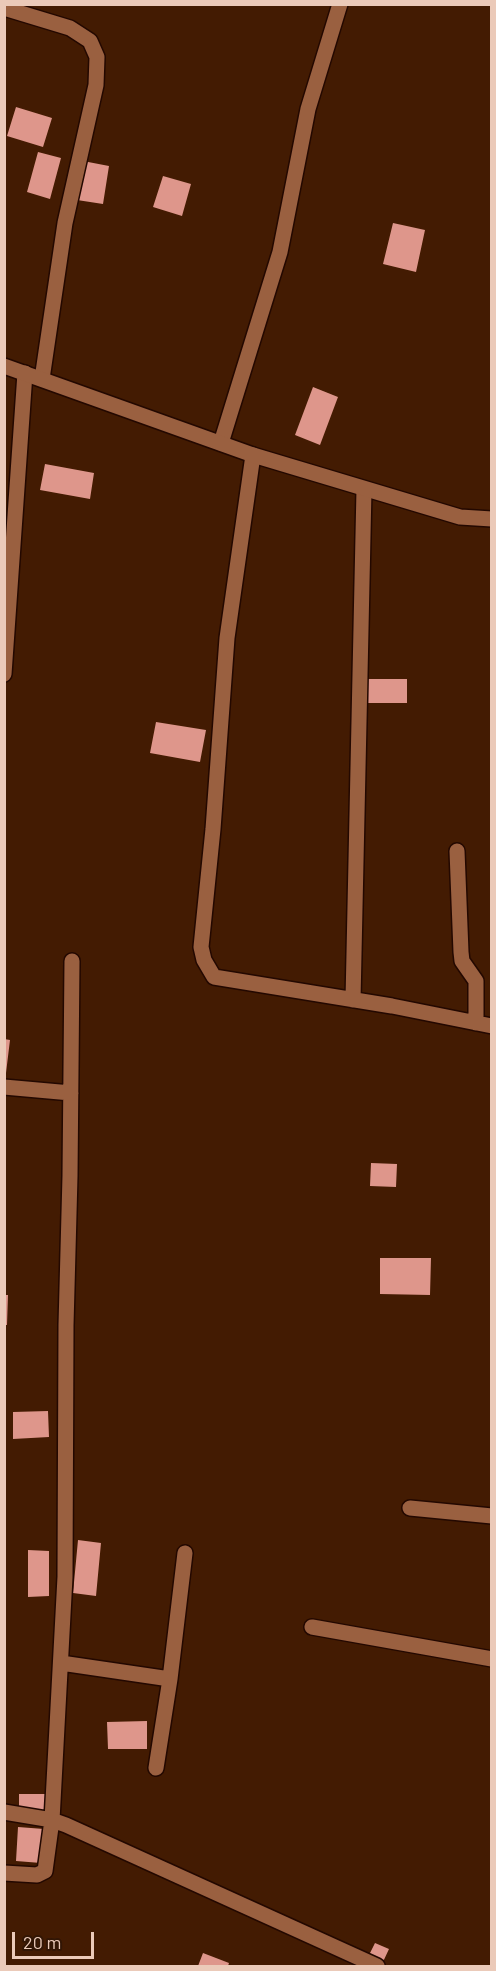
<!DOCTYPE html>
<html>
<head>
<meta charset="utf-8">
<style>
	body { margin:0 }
	#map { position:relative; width:496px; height:1971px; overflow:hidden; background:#431b02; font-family:Barlow,sans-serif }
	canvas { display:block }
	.frame { position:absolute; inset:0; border:6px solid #ebcab9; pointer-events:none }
	.scale { position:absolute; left:12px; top:1932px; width:82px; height:27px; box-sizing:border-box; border:3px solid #ebcab9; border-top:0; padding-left:8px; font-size:18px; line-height:21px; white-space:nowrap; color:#ebcab9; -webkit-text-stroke:4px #321605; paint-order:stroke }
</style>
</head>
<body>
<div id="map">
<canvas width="496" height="1971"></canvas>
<div class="frame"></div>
<div class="scale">20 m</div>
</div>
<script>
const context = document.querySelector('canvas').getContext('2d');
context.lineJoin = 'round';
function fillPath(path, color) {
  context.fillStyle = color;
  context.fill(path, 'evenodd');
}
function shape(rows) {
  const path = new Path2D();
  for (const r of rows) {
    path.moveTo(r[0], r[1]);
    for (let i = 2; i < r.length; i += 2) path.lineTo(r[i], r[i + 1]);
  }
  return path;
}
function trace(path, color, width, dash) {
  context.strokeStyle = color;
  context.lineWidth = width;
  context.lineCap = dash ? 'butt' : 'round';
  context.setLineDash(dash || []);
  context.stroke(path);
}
const building = shape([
	[16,107,52,118,43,147,7,136],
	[38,152,61,158,50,199,27,192],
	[83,161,109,166,103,204,77,200],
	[163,176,191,184,182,216,153,207],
	[393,223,425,230,416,272,383,264],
	[313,387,338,397,320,445,295,435],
	[45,464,94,473,90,499,40,490],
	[368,679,407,679,407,703,367,703],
	[156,722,206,730,200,762,150,753],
	[4,1039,10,1040,6,1073,4,1073],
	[371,1163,397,1164,396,1187,370,1186],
	[380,1258,431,1258,430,1295,380,1294],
	[4,1295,8,1295,7,1325,4,1325],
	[48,1411,49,1437,13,1439,13,1412],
	[78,1540,101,1543,96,1596,73,1593],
	[28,1550,49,1551,49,1596,28,1597],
	[147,1721,147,1749,108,1749,107,1722],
	[19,1794,46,1794,45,1811,19,1810],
	[18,1827,44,1829,41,1863,16,1861],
	[375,1943,389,1949,382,1964,368,1957],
	[203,1953,229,1963,228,1966,198,1966]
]);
const street = shape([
	[4,8,70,28,90,41,97,57,96,85,65,223,42,379],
	[221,443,280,252,308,109,340,4],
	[253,455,227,638,213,829,201,947,204,960,214,977,392,1006,492,1026],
	[4,674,25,373],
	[457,851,461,952,462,961,476,981,476,1023],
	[353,1000,364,489],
	[4,1087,71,1093],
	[410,1508,492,1516],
	[312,1627,492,1659],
	[61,1663,170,1679,185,1553],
	[156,1768,170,1679],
	[4,1812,52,1820,66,1825,377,1966],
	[4,1873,37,1875,45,1871,52,1820,65,1577,66,1325,70,1176,72,961]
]);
const secondary = shape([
	[4,366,253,455,460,517,492,519]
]);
fillPath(building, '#de968b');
trace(street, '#230800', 18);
trace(secondary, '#230800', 18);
trace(street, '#9a6040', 15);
trace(secondary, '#9a6040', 15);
</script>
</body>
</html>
